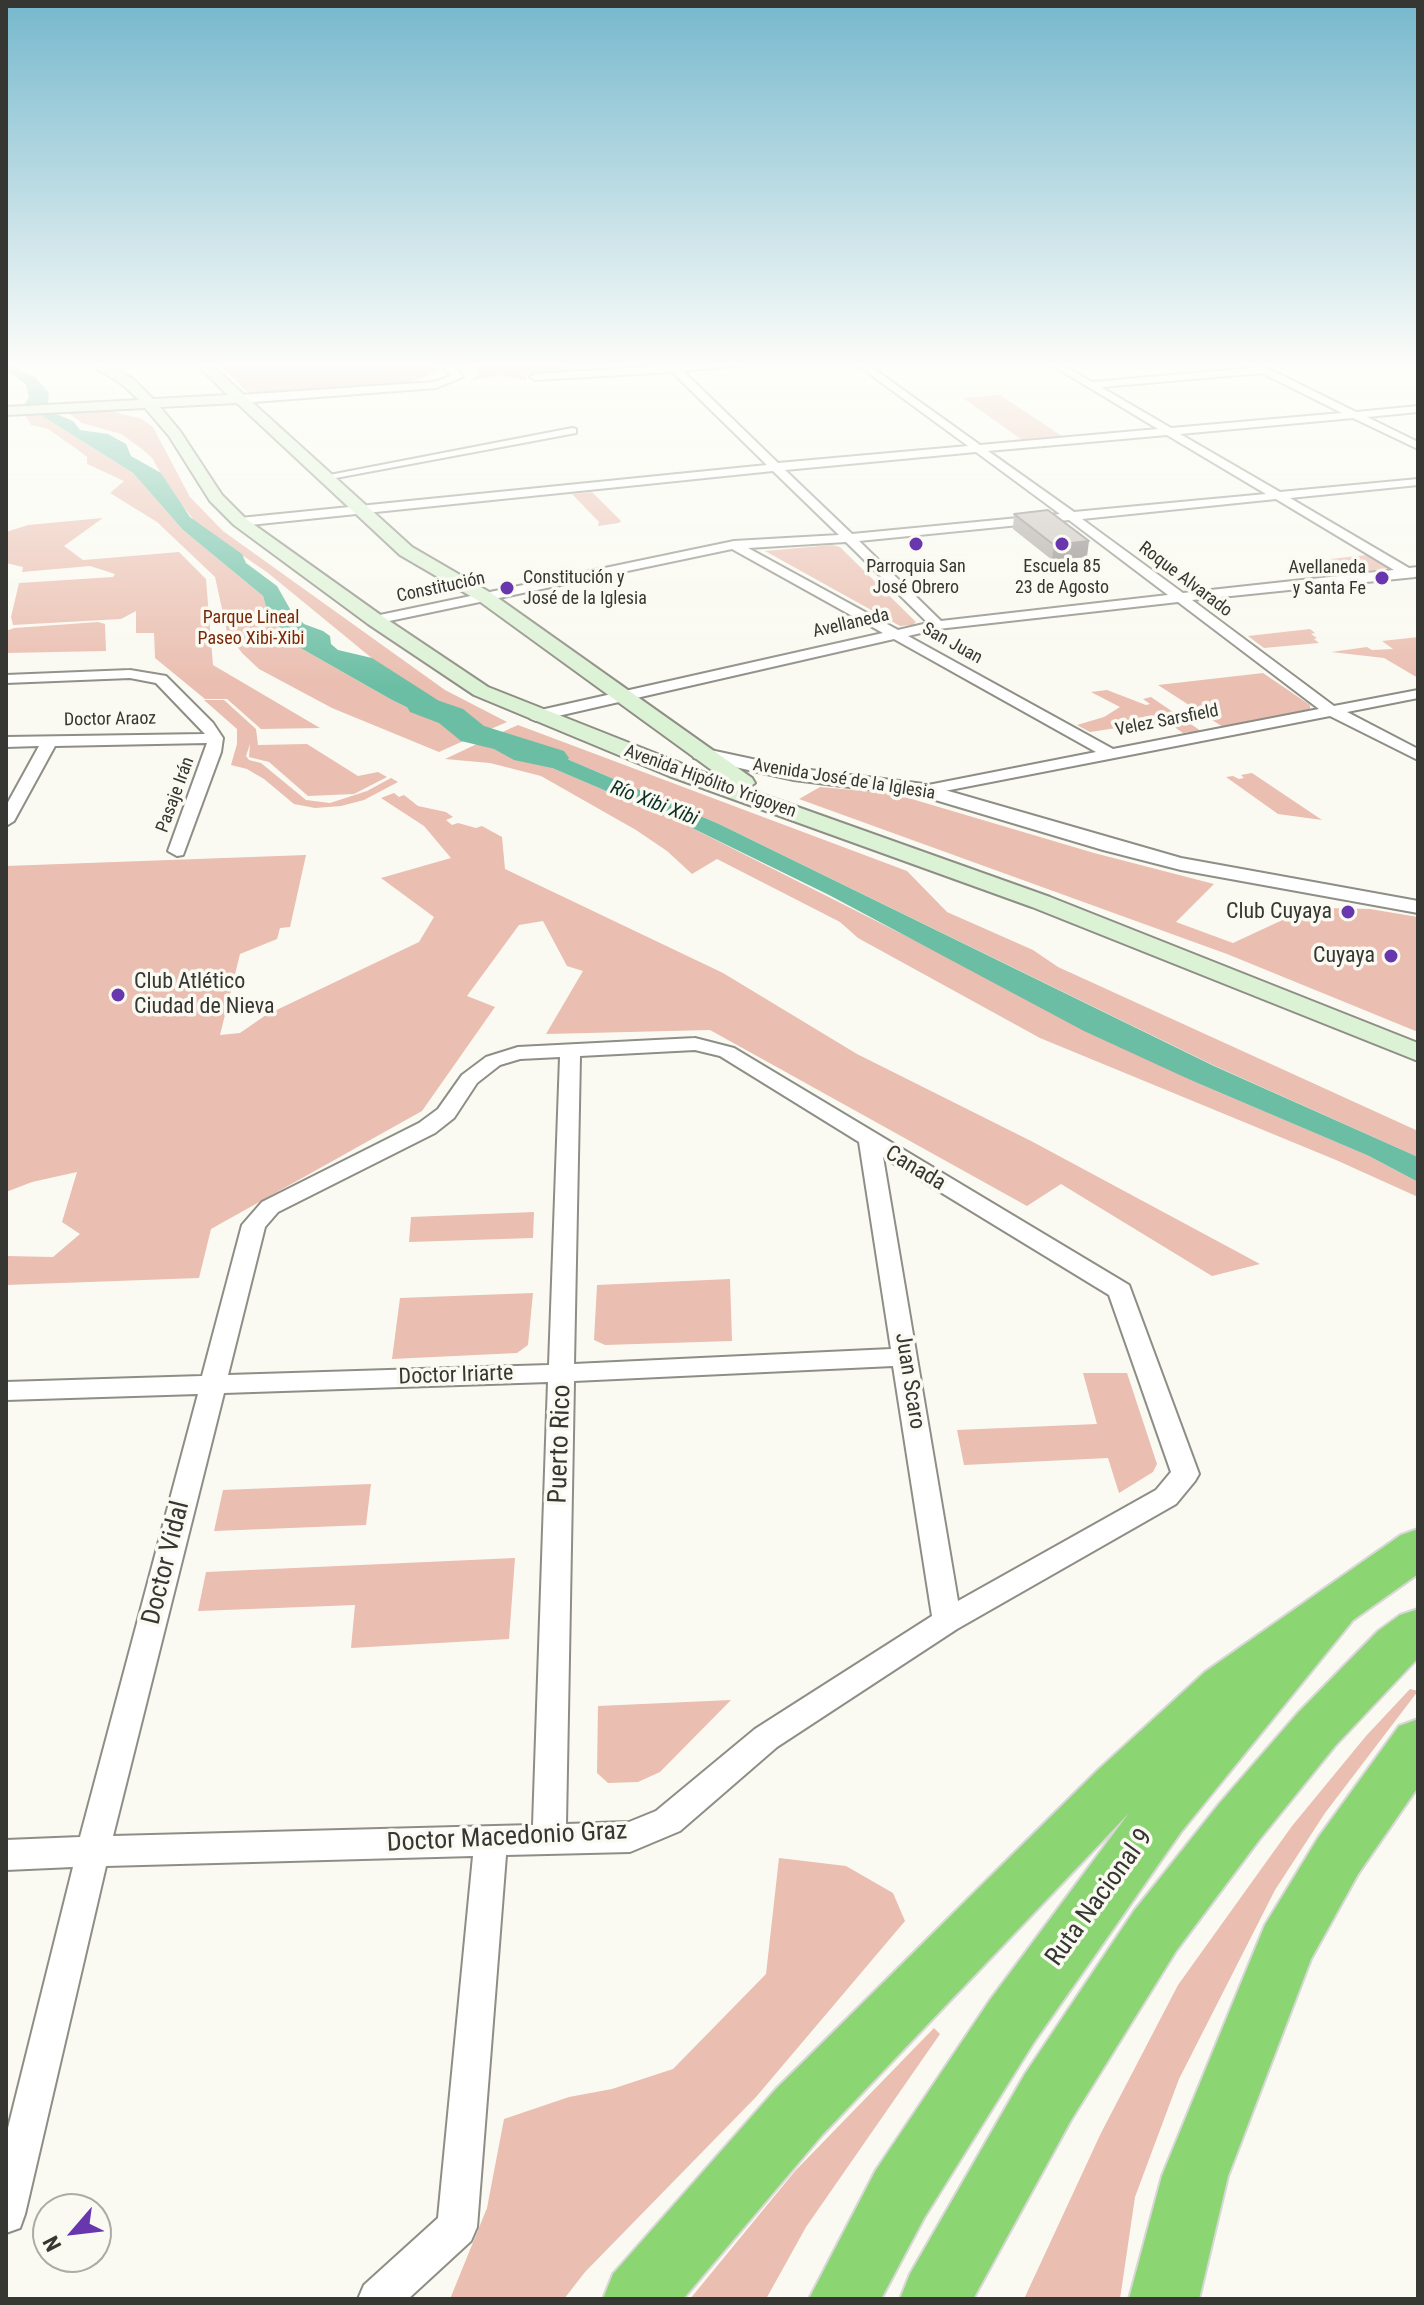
<!DOCTYPE html>
<html>
<head>
<meta charset="utf-8">
<style>
	body { margin:0 }
	#map { position:relative; width:1424px; height:2305px; overflow:hidden; background:#fafaf2; font-family:"Roboto Condensed",sans-serif }
	canvas { display:block }
	.frame { position:absolute; inset:0; border:8px solid #363632; pointer-events:none }
	.north { position:absolute; left:32px; top:2193px; width:80px; height:80px; box-sizing:border-box; background:#fafaf2; border:2px solid #acaca5; border-radius:50%; rotate:242deg; font-size:22px; font-weight:700; line-height:32px; text-align:center; color:#363632 }
	.north::after { content:''; display:block; margin:auto; width:28px; height:36px; background:#6836ad; clip-path:polygon(50% 0,100% 100%,50% 72%,0 100%) }
</style>
</head>
<body>
<div id="map">
<canvas width="1424" height="2305"></canvas>
<div class="frame"></div>
<div class="north">N</div>
</div>
<script>
const context = document.querySelector('canvas').getContext('2d');
context.lineJoin = 'round';
function fillPath(path, color) {
  context.fillStyle = color;
  context.fill(path, 'evenodd');
}
function shape(rows) {
  const path = new Path2D();
  for (const r of rows) {
    path.moveTo(r[0], r[1]);
    for (let i = 2; i < r.length; i += 2) path.lineTo(r[i], r[i + 1]);
  }
  return path;
}
function trace(path, color, width, dash) {
  context.strokeStyle = color;
  context.lineWidth = width;
  context.lineCap = dash ? 'butt' : 'round';
  context.setLineDash(dash || []);
  context.stroke(path);
}
function label(font, color, halo, rows, align = 'center') {
  context.font = font + ' "Roboto Condensed",sans-serif';
  context.lineWidth = 7;
  context.setLineDash([]);
  context.textBaseline = 'middle';
  context.strokeStyle = halo;
  context.fillStyle = color;
  for (const [text, x, y, turn = 0] of rows) {
    context.save();
    context.translate(x, y);
    context.rotate((+turn || 0) * Math.PI / 180);
    context.textAlign = isNaN(turn) ? turn : align;
    if (halo) context.strokeText(text, 0, 0);
    context.fillText(text, 0, 0);
    context.restore();
  }
}
const green = shape([
	[218,364,431,364,438,371,408,383,263,394,249,393],
	[471,364,529,364,614,371,541,372,526,374,527,380,499,375,471,381,479,372],
	[1000,395,1065,438,1025,442,963,398],
	[110,411,142,419,153,427,190,497,223,531,445,690,507,722,486,731,379,664,268,573,197,524,171,491,152,458,142,449,121,434,82,423,67,412],
	[39,414,133,473,183,530,263,596,268,614,297,646,392,700,470,738,439,752,332,708,259,669,242,653,227,632,215,577,157,522,110,493,124,481,87,464,87,457,78,450,48,429,31,425,25,415],
	[592,492,621,521,619,523,598,526,599,522,572,494],
	[103,518,64,546,83,560,179,552,206,579,213,665,320,728,261,729,227,699,205,699,155,658,154,633,136,633,136,611,121,619,13,625,11,617,19,583,113,577,115,574,90,566,22,572,23,567,6,563,6,532,28,525],
	[832,545,840,547,916,622,913,625,900,626,765,551],
	[1367,555,1388,568,1354,573,1330,559],
	[98,622,105,624,106,651,6,653,6,631,14,628],
	[1310,629,1315,633,1311,634,1317,638,1314,639,1319,643,1264,648,1248,636],
	[1418,637,1418,678,1384,658,1331,652,1367,647,1372,650,1393,649,1382,641],
	[1263,673,1310,705,1310,710,1223,727,1158,685],
	[1107,690,1146,705,1150,704,1143,699,1151,697,1201,731,1183,733,1173,726,1142,728,1136,725,1090,732,1077,725,1104,717,1120,707,1091,692],
	[204,700,224,700,256,729,258,745,307,744,358,776,378,772,387,777,354,794,308,796,269,762,249,757,250,744,246,756,249,760,261,763,306,800,330,803,367,791,391,778,398,782,364,800,341,806,315,808,294,804,264,779,247,769,231,765,237,744,237,729],
	[518,725,907,871,947,912,1033,950,1058,967,1418,1131,1418,1157,1215,1066,719,824,546,750,498,734],
	[479,743,538,762,686,825,1195,1082,1369,1156,1418,1182,1418,1197,1336,1160,1040,1038,858,938,840,922,717,859,692,874,667,851,636,830,541,776,490,763,445,759],
	[1252,773,1322,820,1278,814,1226,777,1233,776,1239,779,1244,778,1241,775],
	[820,787,895,794,1094,853,1214,884,1176,922,1233,943,1291,916,1325,908,1370,909,1418,917,1418,1032,1227,954,799,799],
	[394,793,399,797,404,795,418,806,446,812,453,817,446,820,452,825,458,823,476,828,482,826,502,837,505,869,723,973,857,1054,1033,1142,1260,1264,1212,1276,1061,1184,1027,1206,710,1030,546,1034,583,971,567,966,543,921,519,925,467,996,495,1007,422,1111,211,1229,199,1278,6,1285,6,1256,53,1257,80,1234,62,1222,77,1172,32,1182,6,1192,6,866,306,855,290,927,280,928,277,939,240,954,220,1035,240,1033,266,1015,419,942,434,917,381,878,451,858,424,826,381,798],
	[534,1212,533,1238,409,1242,411,1217],
	[730,1279,732,1341,605,1345,594,1340,597,1285],
	[533,1293,528,1345,517,1353,392,1359,400,1298],
	[1083,1373,1127,1373,1157,1464,1153,1472,1119,1493,1108,1458,964,1465,957,1430,1097,1424],
	[371,1484,366,1525,214,1531,223,1490],
	[515,1558,509,1639,351,1648,355,1605,198,1611,206,1572],
	[1410,1689,1418,1691,1325,1813,1275,1890,1179,2079,1135,2197,1120,2299,1024,2299,1101,2133,1178,1985,1292,1826,1366,1736],
	[731,1700,660,1772,638,1782,608,1783,597,1773,598,1706],
	[779,1858,846,1866,893,1893,905,1921,756,2097,585,2272,564,2299,450,2299,487,2208,504,2119,569,2097,612,2089,673,2069,766,1974],
	[934,2028,940,2034,806,2227,766,2299,690,2299,795,2171]
]);
const water = shape([
	[7,364,35,377,49,393,48,403,22,407,29,398,26,384,6,371],
	[54,413,73,421,80,430,108,434,126,444,131,456,161,473,190,517,242,554,246,563,277,586,290,609,304,624,323,631,330,636,331,644,338,650,372,658,486,731,470,738,392,700,297,646,268,614,263,596,183,530,133,473,39,414],
	[498,734,546,750,719,824,1214,1066,1418,1157,1418,1182,1369,1156,1195,1082,1084,1031,829,895,686,825,538,762,479,743]
]);
const river = shape([
	[422,695,463,709,484,726,564,751,569,758,564,765,552,768,514,760,494,749,461,741,439,723,410,712,406,705,410,698,422,695]
]);
const minor = shape([
	[665,364,755,364,683,371,778,463,968,446,856,364,867,364,980,445,1158,429,1050,364,1062,364,1092,382,1252,368,1246,364,1259,364,1356,412,1418,406,1418,412,1367,417,1418,442,1418,449,1353,418,1180,434,1280,492,1418,479,1418,485,1290,498,1409,568,1418,567,1418,575,1415,577,1192,600,1334,706,1418,690,1418,698,1347,712,1418,749,1418,760,1330,716,924,795,918,793,918,787,1096,752,894,639,536,721,531,719,528,716,536,711,883,633,732,549,375,624,368,620,375,616,734,541,839,535,773,471,240,526,234,522,240,518,767,465,672,372,535,380,530,377,535,374,667,366,665,364],
	[1262,373,1342,413,1171,428,1101,387,1262,373],
	[1167,435,1266,494,1074,512,988,451,1167,435],
	[976,452,1060,514,852,534,785,470,976,452],
	[1276,499,1394,570,1183,593,1082,519,1276,499],
	[1069,520,1168,595,941,621,859,541,1069,520],
	[846,542,928,623,898,630,748,548,846,542],
	[1178,602,1319,709,1113,749,908,636,938,629,1178,602],
	[572,428,576,429,576,433,325,480,319,477,572,428],
	[130,670,166,676,213,723,223,738,221,752,183,855,177,856,168,851,207,743,55,746,14,821,6,826,6,806,39,746,6,747,6,737,205,734,156,683,130,678,6,683,6,675,130,670],
	[695,1038,734,1048,1129,1285,1199,1474,1195,1481,1176,1504,957,1629,777,1747,680,1831,630,1852,506,1855,477,2227,471,2241,408,2299,358,2299,364,2285,438,2218,473,1856,106,1866,25,2214,20,2228,6,2233,6,2136,73,1867,6,1870,6,1840,80,1837,198,1394,6,1400,6,1382,202,1376,242,1225,262,1202,419,1123,438,1109,462,1075,486,1057,518,1047,695,1038],
	[695,1050,720,1056,859,1142,891,1349,574,1364,580,1056,695,1050],
	[560,1057,549,1365,228,1375,265,1227,278,1212,435,1133,454,1118,477,1083,500,1065,520,1059,560,1057],
	[883,1157,1109,1295,1171,1472,1156,1490,958,1601,883,1157],
	[893,1366,932,1616,755,1729,656,1811,629,1822,566,1824,574,1381,893,1366],
	[548,1382,533,1825,113,1836,224,1393,548,1382]
]);
const tertiary = shape([
	[442,364,453,364,463,377,436,388,240,403,234,399,240,395,434,382,450,376,442,364],
	[701,748,794,768,924,784,1181,858,1418,901,1418,913,1181,870,1103,850,922,796,794,780,694,758,692,754,701,748]
]);
const secondary = shape([
	[90,364,106,364,133,379,153,399,228,395,196,364,210,364,412,547,491,593,752,778,755,783,747,789,1050,897,1418,1043,1418,1061,1032,907,669,776,474,695,368,624,234,525,210,501,169,436,145,408,6,415,6,407,139,400,123,385,90,364],
	[237,403,400,555,479,601,728,782,488,687,382,616,246,519,222,495,180,431,160,407,237,403]
]);
const motorway = shape([
	[1418,1529,1418,1574,1353,1620,1181,1832,1034,2042,924,2218,881,2299,809,2299,876,2170,990,2000,1129,1813,822,2135,683,2299,603,2299,613,2274,776,2089,1098,1770,1205,1672,1401,1535,1418,1529],
	[1418,1609,1418,1658,1335,1746,1259,1840,1176,1951,1071,2120,973,2299,900,2299,910,2274,1025,2074,1134,1911,1219,1804,1297,1714,1378,1631,1400,1615,1418,1609],
	[1418,1719,1418,1787,1358,1874,1311,1959,1228,2176,1199,2299,1129,2299,1162,2176,1265,1925,1318,1838,1399,1726,1418,1719]
]);
const wall = shape([
	[1014,514,1087,557,1052,560,1013,529]
]);
const shadedWall = shape([
	[1089,541,1087,557,1052,560,1054,545]
]);
const building = shape([
	[1048,510,1089,541,1054,545,1014,514,1048,510]
]);
const markers = [
	[916,544,8,"#6836ad"],
	[1062,544,8,"#6836ad"],
	[1382,578,8,"#6836ad"],
	[507,588,8,"#6836ad"],
	[1348,912,8,"#6836ad"],
	[1391,956,8,"#6836ad"],
	[118,995,8,"#6836ad"]
];
const farPoinames = [
	["Parroquia San",916,567],
	["José Obrero",916,588],
	["Escuela 85",1062,567],
	["23 de Agosto",1062,588],
	["Avellaneda",1366,568,"right"],
	["y Santa Fe",1366,589,"right"],
	["Constitución y",523,578,"left"],
	["José de la Iglesia",523,599,"left"]
];
const farStreetnames = [
	["Roque Alvarado",1185,580,37],
	["Constitución",441,588,-12],
	["Avellaneda",851,624,-13],
	["San Juan",952,644,29],
	["Doctor Araoz",110,720,-1],
	["Velez Sarsfield",1167,721,-11],
	["Avenida José de la Iglesia",844,780,9],
	["Avenida Hipólito Yrigoyen",710,782,20],
	["Pasaje Irán",176,795,-70]
];
const farParknames = [
	["Parque Lineal",251,618],
	["Paseo Xibi-Xibi",251,639]
];
const farWaternames = [
	["Río Xibi Xibi",654,804,21]
];
const poiNames = [
	["Club Cuyaya",1332,912],
	["Cuyaya",1375,956],
	["Club Atlético",134,982,"left"],
	["Ciudad de Nieva",134,1007,"left"]
];
const streetNames = [
	["Canada",915,1169,31],
	["Doctor Iriarte",456,1376,-2],
	["Juan Scaro",909,1381,81]
];
const nearStreetnames = [
	["Puerto Rico",561,1444,-88],
	["Doctor Vidal",167,1563,-76],
	["Doctor Macedonio Graz",507,1838,-3],
	["Ruta Nacional 9",1100,1898,-54]
];
fillPath(green, '#eabeb0');
fillPath(water, '#6bbea4');
fillPath(river, '#6bbea4');
trace(minor, '#8e8e86', 4);
trace(tertiary, '#8e8e86', 4);
trace(secondary, '#8e8e86', 4);
trace(motorway, '#d7d7d6', 4);
fillPath(minor, '#fff');
fillPath(tertiary, '#fff');
fillPath(secondary, '#dcf2d5');
fillPath(motorway, '#8cd573');
fillPath(wall, '#aba6a1');
fillPath(shadedWall, '#8b8783');
fillPath(building, '#c7c1bb');
trace(building, '#8b8783', 2);
const sky = context.createLinearGradient(0, 0, 0, 687);
sky.addColorStop(0, '#76b8cd');
sky.addColorStop(0.53, '#fdfdf9');
sky.addColorStop(1, '#fdfdf900');
context.fillStyle = sky;
context.fillRect(0, 0, 1424, 687);
for (const [x, y, r, color] of markers) {
  const dot = new Path2D();
  dot.arc(x, y, r, 0, 2 * Math.PI);
  context.fillStyle = color;
  context.fill(dot);
  trace(dot, '#fafaf2', 3);
}
label('18px', '#363632', '#fafaf2', farPoinames);
label('18px', '#363632', '#fafaf2', farStreetnames);
label('18px', '#792709', '#fafaf2', farParknames);
label('italic 20px', '#0a3127', '#fafaf2', farWaternames);
label('22px', '#363632', '#fafaf2', poiNames, 'right');
label('22px', '#363632', '#fafaf2', streetNames);
label('26px', '#363632', '#fafaf2', nearStreetnames);
</script>
</body>
</html>
